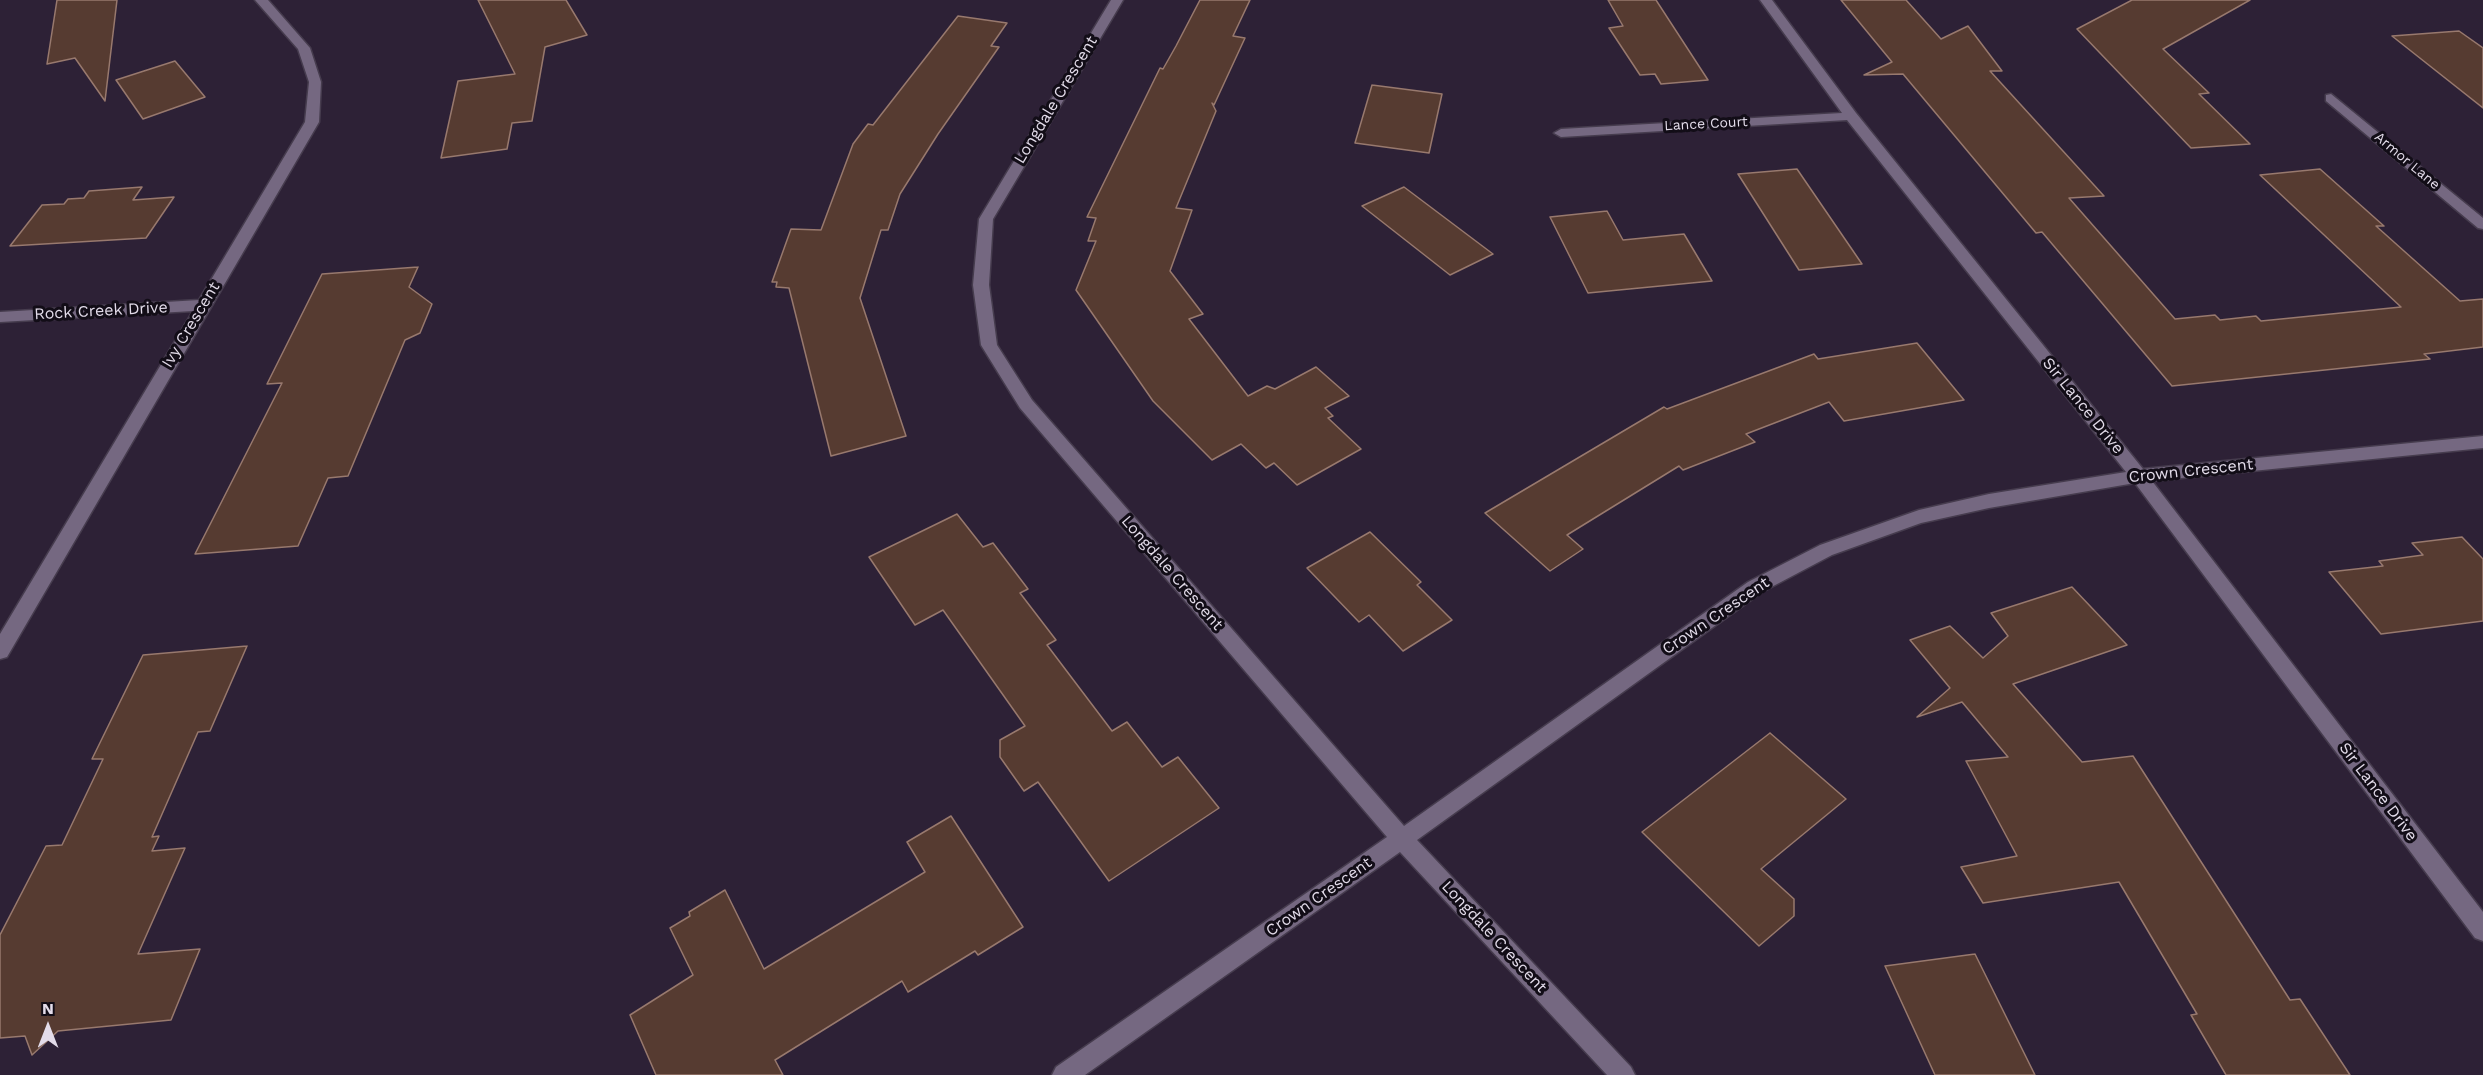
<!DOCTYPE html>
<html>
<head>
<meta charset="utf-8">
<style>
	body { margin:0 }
	#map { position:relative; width:2483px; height:1075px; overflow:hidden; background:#2d2136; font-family:"Work Sans",sans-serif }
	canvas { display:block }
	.north { position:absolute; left:18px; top:997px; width:60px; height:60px; -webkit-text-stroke:4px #120d17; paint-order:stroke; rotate:0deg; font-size:16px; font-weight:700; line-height:24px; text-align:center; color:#e3dcea }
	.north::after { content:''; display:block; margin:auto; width:21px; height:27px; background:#e3dcea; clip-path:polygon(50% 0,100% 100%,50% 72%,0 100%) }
</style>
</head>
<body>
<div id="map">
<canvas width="2483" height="1075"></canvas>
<div class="north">N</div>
</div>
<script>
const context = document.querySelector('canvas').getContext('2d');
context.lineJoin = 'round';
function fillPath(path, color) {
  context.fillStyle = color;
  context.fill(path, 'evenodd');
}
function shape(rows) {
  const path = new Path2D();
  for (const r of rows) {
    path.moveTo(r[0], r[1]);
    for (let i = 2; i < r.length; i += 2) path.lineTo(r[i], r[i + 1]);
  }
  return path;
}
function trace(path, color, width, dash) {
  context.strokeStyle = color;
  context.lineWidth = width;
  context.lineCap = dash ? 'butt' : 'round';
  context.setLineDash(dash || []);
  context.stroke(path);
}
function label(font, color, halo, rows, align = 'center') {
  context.font = font + ' "Work Sans",sans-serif';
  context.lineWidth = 6;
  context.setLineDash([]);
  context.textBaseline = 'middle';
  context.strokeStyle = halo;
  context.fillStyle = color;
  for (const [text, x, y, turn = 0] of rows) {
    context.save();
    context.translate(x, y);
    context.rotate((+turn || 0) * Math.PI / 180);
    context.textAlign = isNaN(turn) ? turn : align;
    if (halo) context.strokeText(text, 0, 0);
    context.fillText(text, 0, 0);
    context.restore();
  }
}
const building = shape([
	[57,0,117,0,105,101,75,58,47,64,57,0],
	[478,0,566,0,587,35,545,47,532,121,512,123,507,149,441,158,458,81,515,74,478,0],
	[1200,0,1250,0,1233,36,1245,38,1214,105,1212,103,1216,111,1176,208,1192,210,1170,271,1203,314,1189,319,1248,396,1267,386,1275,389,1316,367,1349,396,1325,408,1333,416,1328,418,1361,449,1297,485,1274,463,1266,468,1241,444,1212,460,1153,401,1076,290,1096,241,1088,241,1096,218,1087,217,1160,68,1163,69,1176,46,1200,0],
	[1608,0,1656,0,1708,80,1661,84,1655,74,1640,75,1609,28,1623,26,1608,0],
	[1841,0,1906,0,1941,39,1968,26,2002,71,1990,71,2104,196,2069,198,2175,319,2215,315,2220,320,2256,316,2261,321,2401,307,2260,175,2320,169,2384,226,2376,226,2460,301,2483,299,2483,347,2424,354,2430,359,2172,386,2042,232,2036,233,1903,74,1864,75,1892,62,1841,0],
	[2132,0,2250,0,2163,49,2209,93,2199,94,2250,144,2191,148,2077,29,2132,0],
	[958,16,1007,23,991,46,999,47,938,134,900,194,888,230,881,230,860,298,906,436,831,456,789,288,776,287,777,282,772,282,791,229,821,230,853,144,868,124,873,125,958,16],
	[2459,31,2483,48,2483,108,2392,36,2459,31],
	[175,61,205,97,143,119,116,80,175,61],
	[1372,85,1442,94,1429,153,1355,143,1372,85],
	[1797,169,1862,264,1799,270,1738,174,1797,169],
	[142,187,133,200,174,197,146,238,10,246,42,205,64,204,68,199,84,198,89,191,142,187],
	[1404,187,1493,254,1450,275,1362,206,1404,187],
	[1607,211,1623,240,1684,234,1712,281,1588,293,1550,217,1607,211],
	[418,267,409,287,432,304,420,333,405,340,348,476,328,478,298,546,195,554,282,383,267,384,322,274,418,267],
	[1917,343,1964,400,1844,421,1829,402,1746,434,1755,442,1683,470,1679,466,1567,535,1583,549,1550,571,1485,513,1664,407,1667,409,1814,354,1818,359,1917,343],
	[957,514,983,547,993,543,1028,589,1020,593,1056,640,1047,645,1112,731,1127,722,1162,767,1178,757,1219,808,1109,881,1038,782,1024,791,1000,757,1000,740,1025,726,943,610,915,625,869,557,957,514],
	[1370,532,1421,582,1417,585,1452,620,1403,651,1369,615,1359,622,1307,568,1370,532],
	[2462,537,2483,559,2483,621,2381,634,2329,572,2383,566,2379,561,2423,555,2412,543,2462,537],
	[2072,587,2127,645,2013,684,2082,762,2133,756,2290,1000,2300,999,2350,1075,2226,1075,2191,1015,2197,1014,2119,882,1983,903,1961,867,2017,856,1966,761,2008,757,1962,702,1917,717,1950,688,1910,640,1950,626,1983,658,2008,636,1991,613,2072,587],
	[247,646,210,731,198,732,152,837,159,836,152,851,185,848,138,954,200,949,171,1020,58,1031,32,1055,25,1036,0,1038,0,935,46,846,62,845,103,759,92,759,143,655,247,646],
	[1770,733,1846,799,1761,869,1794,899,1794,916,1759,946,1642,832,1770,733],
	[951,816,1023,927,978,955,975,951,908,992,902,981,775,1060,783,1075,656,1075,630,1015,693,975,670,928,690,916,689,912,725,890,764,969,925,872,907,842,951,816],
	[1975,954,2035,1075,1935,1075,1885,966,1975,954]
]);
const minor = shape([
	[255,0,268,0,310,48,321,82,319,122,7,657,0,659,0,634,193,311,0,322,0,312,199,300,305,122,309,82,298,49,255,0],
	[1111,0,1123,0,993,219,989,285,997,345,1032,400,1404,826,1748,582,1820,545,1919,510,1989,494,2126,472,1847,120,1561,137,1554,133,1561,129,1842,113,1760,0,1772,0,1856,113,2143,469,2483,436,2483,448,2152,481,2483,912,2483,941,2475,938,2135,483,1989,508,1921,523,1832,555,1762,592,1417,840,1631,1067,1635,1075,1607,1075,1400,852,1085,1075,1052,1075,1056,1067,1387,837,1020,408,981,345,973,285,979,219,1111,0],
	[2331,94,2483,218,2483,229,2478,228,2326,101,2326,95,2331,94]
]);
const farStreetnames = [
	["Lance Court",1706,124,-3],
	["Armor Lane",2407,161,40]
];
const streetNames = [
	["Longdale Crescent",1056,100,-59],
	["Rock Creek Drive",101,311,-3],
	["Ivy Crescent",191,325,-59],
	["Sir Lance Drive",2083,406,51],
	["Crown Crescent",2191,471,-6],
	["Longdale Crescent",1172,573,49],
	["Crown Crescent",1716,616,-34],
	["Sir Lance Drive",2378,792,53],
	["Crown Crescent",1319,897,-35],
	["Longdale Crescent",1494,937,47]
];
fillPath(building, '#563b31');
trace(building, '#98796e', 1.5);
trace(minor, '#463c4e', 3);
fillPath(minor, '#756881');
label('14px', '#e3dcea', '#120d17', farStreetnames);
label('16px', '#e3dcea', '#120d17', streetNames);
</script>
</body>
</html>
